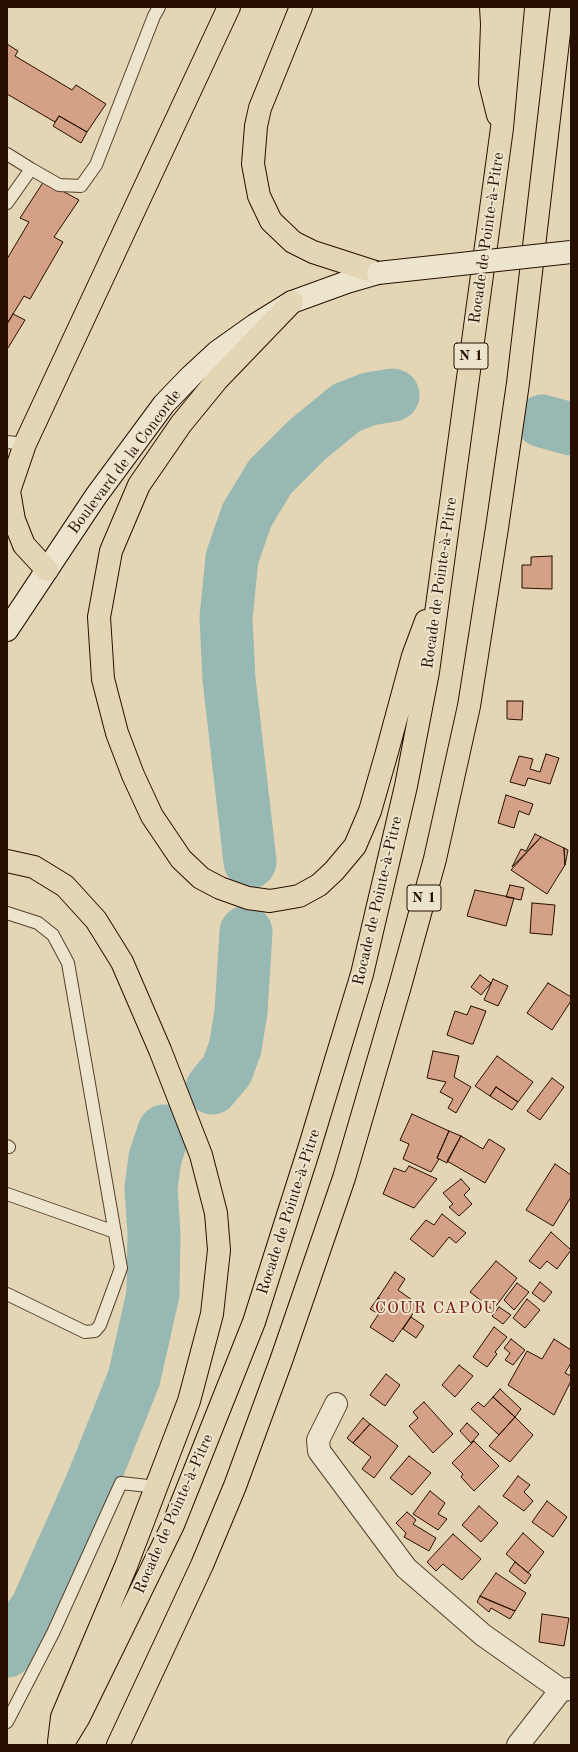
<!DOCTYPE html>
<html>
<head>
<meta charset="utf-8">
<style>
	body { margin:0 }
	#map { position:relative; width:578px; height:1752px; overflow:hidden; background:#e4d6b4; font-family:"Old Standard TT",serif }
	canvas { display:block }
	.frame { position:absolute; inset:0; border:8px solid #260f00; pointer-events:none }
</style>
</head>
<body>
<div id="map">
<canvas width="578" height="1752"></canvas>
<div class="frame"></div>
</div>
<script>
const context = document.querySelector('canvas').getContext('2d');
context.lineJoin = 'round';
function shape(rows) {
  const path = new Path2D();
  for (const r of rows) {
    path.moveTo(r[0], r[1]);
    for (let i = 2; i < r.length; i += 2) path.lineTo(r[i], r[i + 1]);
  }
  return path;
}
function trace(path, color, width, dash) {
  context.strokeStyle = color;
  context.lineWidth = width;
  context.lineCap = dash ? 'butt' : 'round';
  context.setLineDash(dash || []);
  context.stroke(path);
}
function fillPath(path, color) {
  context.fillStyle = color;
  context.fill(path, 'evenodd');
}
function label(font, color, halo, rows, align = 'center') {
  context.font = font + ' "Old Standard TT",serif';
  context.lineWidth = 4;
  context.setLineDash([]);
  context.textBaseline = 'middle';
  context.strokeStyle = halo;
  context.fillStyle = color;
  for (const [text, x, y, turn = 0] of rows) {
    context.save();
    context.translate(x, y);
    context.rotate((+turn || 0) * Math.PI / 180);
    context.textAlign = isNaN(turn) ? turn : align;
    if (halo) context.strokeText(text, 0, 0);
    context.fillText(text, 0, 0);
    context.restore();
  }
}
const river = shape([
	[542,421,571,429],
	[250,862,229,679,226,618,232,558,247,515,270,477,307,440,346,408,369,399,393,395],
	[212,1088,227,1070,235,1048,241,1012,246,932],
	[7,1651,37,1607,92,1483,134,1378,153,1294,154,1233,151,1188,155,1158,164,1131]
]);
const building = shape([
	[7,44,18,51,15,56,72,90,76,85,106,104,87,132,59,116,55,122,7,94,7,44],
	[59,116,87,132,81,143,53,126,59,116],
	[44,181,79,200,54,237,63,242,30,299,24,296,7,324,7,259,29,222,20,218,44,181],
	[13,314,25,320,8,348,7,347,7,324,13,314],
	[552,556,552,589,522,588,522,565,531,565,531,557,552,556],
	[507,701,523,701,522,720,507,719,507,701],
	[546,754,559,758,550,784,528,778,525,786,510,782,519,756,533,759,530,769,540,772,546,754],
	[506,795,533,804,529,815,519,811,514,828,498,823,506,795],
	[535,834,541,837,512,867,521,849,526,851,535,834],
	[541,837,564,848,565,865,547,894,511,870,541,837],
	[564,848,568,850,565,865,564,848],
	[510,885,524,888,521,900,506,897,510,885],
	[475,890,514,898,506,926,467,916,475,890],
	[532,903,555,905,552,935,530,933,532,903],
	[480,975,491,983,481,995,471,987,480,975],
	[493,979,508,986,498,1006,484,1000,493,979],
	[548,983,571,997,571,1001,552,1030,527,1013,548,983],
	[471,1006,486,1011,473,1044,471,1044,447,1035,455,1011,467,1015,471,1006],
	[433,1051,459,1056,454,1077,471,1087,456,1113,448,1108,453,1099,440,1092,446,1082,427,1078,433,1051],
	[497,1056,533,1082,518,1102,496,1087,490,1096,475,1086,497,1056],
	[552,1078,564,1087,540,1120,527,1111,552,1078],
	[496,1087,518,1102,512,1110,490,1096,496,1087],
	[412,1114,449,1131,437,1158,439,1159,431,1172,403,1159,409,1144,400,1140,412,1114],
	[449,1131,461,1136,447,1163,437,1158,449,1131],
	[461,1136,483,1149,489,1139,505,1149,485,1183,447,1161,461,1136],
	[555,1164,571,1175,571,1197,553,1226,526,1210,555,1164],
	[409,1166,437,1179,414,1208,383,1194,394,1168,405,1172,409,1166],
	[461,1179,470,1189,464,1195,472,1204,459,1216,449,1207,453,1204,443,1193,461,1179],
	[442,1214,466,1233,456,1243,449,1237,433,1257,410,1239,426,1220,434,1225,442,1214],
	[551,1232,571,1250,557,1269,547,1261,540,1269,529,1261,551,1232],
	[496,1261,517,1278,493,1310,470,1292,496,1261],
	[395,1272,405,1279,398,1290,419,1305,393,1342,370,1327,386,1303,378,1298,395,1272],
	[540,1282,552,1292,544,1302,532,1293,540,1282],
	[517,1283,529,1292,514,1310,504,1300,517,1283],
	[378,1298,386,1303,379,1314,370,1309,378,1298],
	[527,1299,540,1310,525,1328,513,1318,527,1299],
	[499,1307,511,1315,503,1324,492,1316,499,1307],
	[411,1317,424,1326,416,1338,403,1329,411,1317],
	[494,1327,507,1337,495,1352,497,1354,487,1367,473,1357,494,1327],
	[511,1339,525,1350,513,1365,505,1360,510,1353,504,1348,511,1339],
	[554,1339,571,1350,571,1363,565,1373,571,1376,571,1381,554,1415,508,1385,527,1351,542,1359,554,1339],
	[459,1365,473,1376,455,1397,442,1385,459,1365],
	[386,1374,400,1385,385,1406,370,1395,386,1374],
	[500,1389,521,1409,515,1417,493,1397,500,1389],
	[493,1397,515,1417,499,1435,471,1409,478,1402,484,1407,493,1397],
	[424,1402,453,1434,433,1453,409,1426,418,1418,413,1412,424,1402],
	[515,1417,533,1435,510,1462,489,1446,515,1417],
	[363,1418,370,1424,353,1443,347,1438,363,1418],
	[467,1423,479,1434,471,1443,460,1431,467,1423],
	[370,1424,398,1446,374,1478,362,1469,371,1457,353,1443,370,1424],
	[474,1441,499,1466,474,1491,461,1477,463,1474,452,1463,474,1441],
	[409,1456,431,1473,412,1495,390,1478,409,1456],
	[518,1476,530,1485,524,1492,533,1501,524,1511,503,1496,518,1476],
	[430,1491,445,1503,438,1514,447,1519,438,1530,413,1514,430,1491],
	[547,1501,567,1517,553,1537,532,1522,547,1501],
	[479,1506,498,1523,481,1542,462,1525,479,1506],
	[407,1512,416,1520,413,1524,436,1538,429,1551,404,1537,406,1533,396,1523,407,1512],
	[523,1533,544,1552,528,1573,506,1554,523,1533],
	[453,1534,481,1559,462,1580,443,1564,436,1571,427,1562,453,1534],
	[515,1562,531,1575,525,1584,509,1571,515,1562],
	[496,1573,526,1593,515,1611,480,1596,496,1573],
	[480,1596,488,1600,515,1611,510,1619,491,1608,489,1612,477,1602,480,1596],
	[542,1614,569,1618,564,1646,539,1642,542,1614]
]);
const lane = shape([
	[7,154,31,169,59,185,81,186,96,165,154,16,159,7],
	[7,203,31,169],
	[7,442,25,444],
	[7,913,38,923,53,935,68,963,121,1268,100,1325,95,1331,85,1332,7,1294],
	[7,1146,9,1147],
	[7,1194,115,1232],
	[7,1722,53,1633,121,1483,157,1487]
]);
const street = shape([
	[336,1404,318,1440,319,1451,406,1568,483,1635,561,1690,571,1689],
	[518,1745,561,1690]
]);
const secondary = shape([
	[7,630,96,496,164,404,191,376,217,352,255,325,292,302,347,282,378,273]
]);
const highway = shape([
	[301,7,260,108,256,126,253,164,259,196,271,221,293,242,313,252,378,273],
	[491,7,492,24,490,83,498,115],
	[292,302,217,380,181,424,139,485,111,551,99,617,103,679,117,733,133,775,152,816,181,859,201,878,220,888,248,898,270,901,299,896,319,885,334,871,355,846,370,811,387,752,413,656,426,621],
	[47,570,24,545,14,520,9,491,25,444,229,7],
	[7,861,34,867,65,886,96,920,122,962,160,1050,201,1155,216,1213,219,1250,212,1314,189,1401,126,1566,62,1717,59,1742],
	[62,1745,79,1717,173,1525,254,1322,309,1149,362,974,406,786,428,672,502,128,513,7],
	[118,1745,202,1565,235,1486,281,1361,344,1178,400,986,435,859,469,706,497,528,518,383,562,7]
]);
const secondaryBridge = shape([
	[378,273,571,252]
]);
const shields = [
	[471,356,34],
	[424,898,34]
];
const shieldNames = [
	["N 1",471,356],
	["N 1",424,898]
];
const streetNames = [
	["Rocade de Pointe-à-Pitre",487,238,-82],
	["Boulevard de la Concorde",125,462,-53],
	["Rocade de Pointe-à-Pitre",440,583,-82],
	["Rocade de Pointe-à-Pitre",378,901,-77],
	["Rocade de Pointe-à-Pitre",289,1212,-72],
	["Rocade de Pointe-à-Pitre",174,1514,-66]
];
const neighbourhoodNames = [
	["COUR CAPOU",436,1309]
];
trace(river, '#97b8b3', 53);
fillPath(building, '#d4a187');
trace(building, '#260f00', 1);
trace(lane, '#56412d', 14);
trace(street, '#56412d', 24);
trace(secondary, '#260f00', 24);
trace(highway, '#260f00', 24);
trace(lane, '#ede4ce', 12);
trace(street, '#ede4ce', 22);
trace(secondary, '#ede4ce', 22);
trace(highway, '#e4d6b4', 22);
trace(secondaryBridge, '#260f00', 24, []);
trace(secondaryBridge, '#ede4ce', 22);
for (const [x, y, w] of shields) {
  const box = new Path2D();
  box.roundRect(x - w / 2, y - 13, w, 26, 3);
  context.fillStyle = '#ede4ce';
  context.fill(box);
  trace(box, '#260f00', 1);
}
label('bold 15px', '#260f00', null, shieldNames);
label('16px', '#260f00', '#ede4ce', streetNames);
context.letterSpacing = '1px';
label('17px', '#7a1f14', '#ede4ce', neighbourhoodNames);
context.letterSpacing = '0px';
</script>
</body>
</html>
